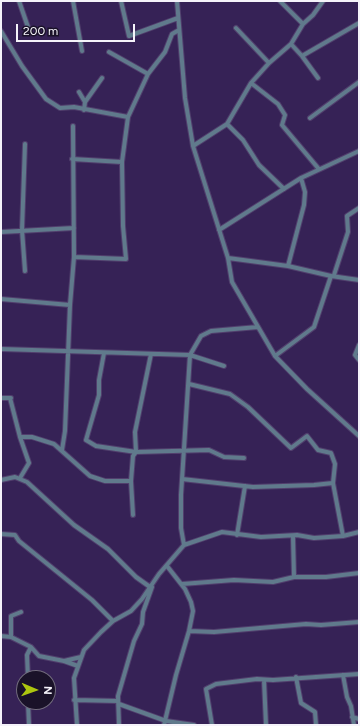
<!DOCTYPE html>
<html>
<head>
<meta charset="utf-8">
<style>
	body { margin:0 }
	#map { position:relative; width:360px; height:726px; overflow:hidden; background:#362256; font-family:Figtree,sans-serif }
	canvas { display:block }
	.frame { position:absolute; inset:0; border:2px solid #f5f3fa; pointer-events:none }
	.north { position:absolute; left:16px; top:670px; width:40px; height:40px; box-sizing:border-box; background:#1a1229; border:1px solid #726c7d; border-radius:50%; rotate:92deg; font-size:11px; font-weight:700; line-height:16px; text-align:center; color:#f5f3fa }
	.north::after { content:''; display:block; margin:auto; width:14px; height:18px; background:#adc60f; clip-path:polygon(50% 0,100% 100%,50% 72%,0 100%) }
	.scale { position:absolute; left:16px; top:24px; width:119px; height:18px; box-sizing:border-box; border:2px solid #f5f3fa; border-top:0; padding-left:5px; font-size:12px; line-height:14px; white-space:nowrap; color:#f5f3fa; -webkit-text-stroke:3px #1a1229; paint-order:stroke }
</style>
</head>
<body>
<div id="map">
<canvas width="360" height="726"></canvas>
<div class="frame"></div>
<div class="north">N</div>
<div class="scale">200 m</div>
</div>
<script>
const context = document.querySelector('canvas').getContext('2d');
context.lineJoin = 'round';
function shape(rows) {
  const path = new Path2D();
  for (const r of rows) {
    path.moveTo(r[0], r[1]);
    for (let i = 2; i < r.length; i += 2) path.lineTo(r[i], r[i + 1]);
  }
  return path;
}
function trace(path, color, width, dash) {
  context.strokeStyle = color;
  context.lineWidth = width;
  context.lineCap = dash ? 'butt' : 'round';
  context.setLineDash(dash || []);
  context.stroke(path);
}
const street = shape([
	[19,1,30,33],
	[73,1,82,51],
	[121,1,129,36,178,18],
	[177,1,185,98,193,146,228,258,232,282,275,356,307,389,359,436],
	[280,1,303,24],
	[236,28,269,63],
	[1,31,22,66,46,99,60,108,74,107,128,117],
	[291,44,302,56,318,78],
	[109,52,148,74],
	[302,56,359,23],
	[251,83,278,104,285,115,282,125,318,168],
	[79,92,85,102,84,110],
	[85,102,102,78],
	[310,118,359,82],
	[227,124,243,140,259,165,284,189],
	[25,144,22,230,25,271],
	[193,146,227,124,251,83,269,63,291,44,303,24,313,15,323,1],
	[72,159,122,162],
	[219,230,301,178,359,151],
	[1,232,74,228],
	[74,257,126,259,123,226,122,162,128,117,148,74,165,52,172,34,179,30],
	[228,258,288,266,331,276,359,280],
	[288,266,304,205,305,192,301,178],
	[334,275,348,232,347,216,359,208],
	[1,299,70,305],
	[359,345,355,355,359,360],
	[1,349,190,355,224,366],
	[104,353,99,380,99,395,86,440,96,446,136,452,209,450,224,457,244,458],
	[275,356,314,327,331,276],
	[189,384,230,394,248,407,291,448,307,436,318,450,331,453,335,464,333,483,343,536],
	[1,398,11,398],
	[10,398,20,437,32,437,54,444,90,476,105,481,131,481],
	[62,450,65,431,70,305,74,257,73,126],
	[20,478,29,463,20,437],
	[182,479,253,487,314,485,333,483],
	[1,480,15,477,27,482,74,525,108,549,136,577,150,587],
	[133,515,131,481,133,456,136,452,135,432,151,354],
	[1,534,15,535,19,541,92,600,113,621],
	[237,535,245,486],
	[293,536,294,577],
	[184,545,181,528,181,495,190,355,201,336,211,331,258,327],
	[182,584,234,580,273,582,294,577,326,577,359,573],
	[189,631,214,632,306,624,321,625,359,622],
	[1,636,11,637,31,647,39,656,64,661,78,666],
	[11,637,11,616,21,612],
	[64,661,81,657],
	[343,675,347,697,351,706,354,725],
	[296,677,301,703,315,712,316,725],
	[28,678,27,655,31,647],
	[264,680,266,725],
	[74,700,118,701],
	[28,702,29,725],
	[119,704,166,721,194,725],
	[352,717,359,719],
	[77,725,74,678,84,650,101,632,113,621,131,611,142,599,159,574,184,545,222,532,261,537,297,535,314,538,343,536,359,532],
	[119,725,118,696,134,641,142,624,143,612,152,587],
	[164,725,176,675,189,631,193,611,191,602,185,589,167,566],
	[212,725,206,689,216,684,257,679,273,680,359,674]
]);
trace(street, '#513f6d', 6);
trace(street, '#607a8c', 4);
</script>
</body>
</html>
